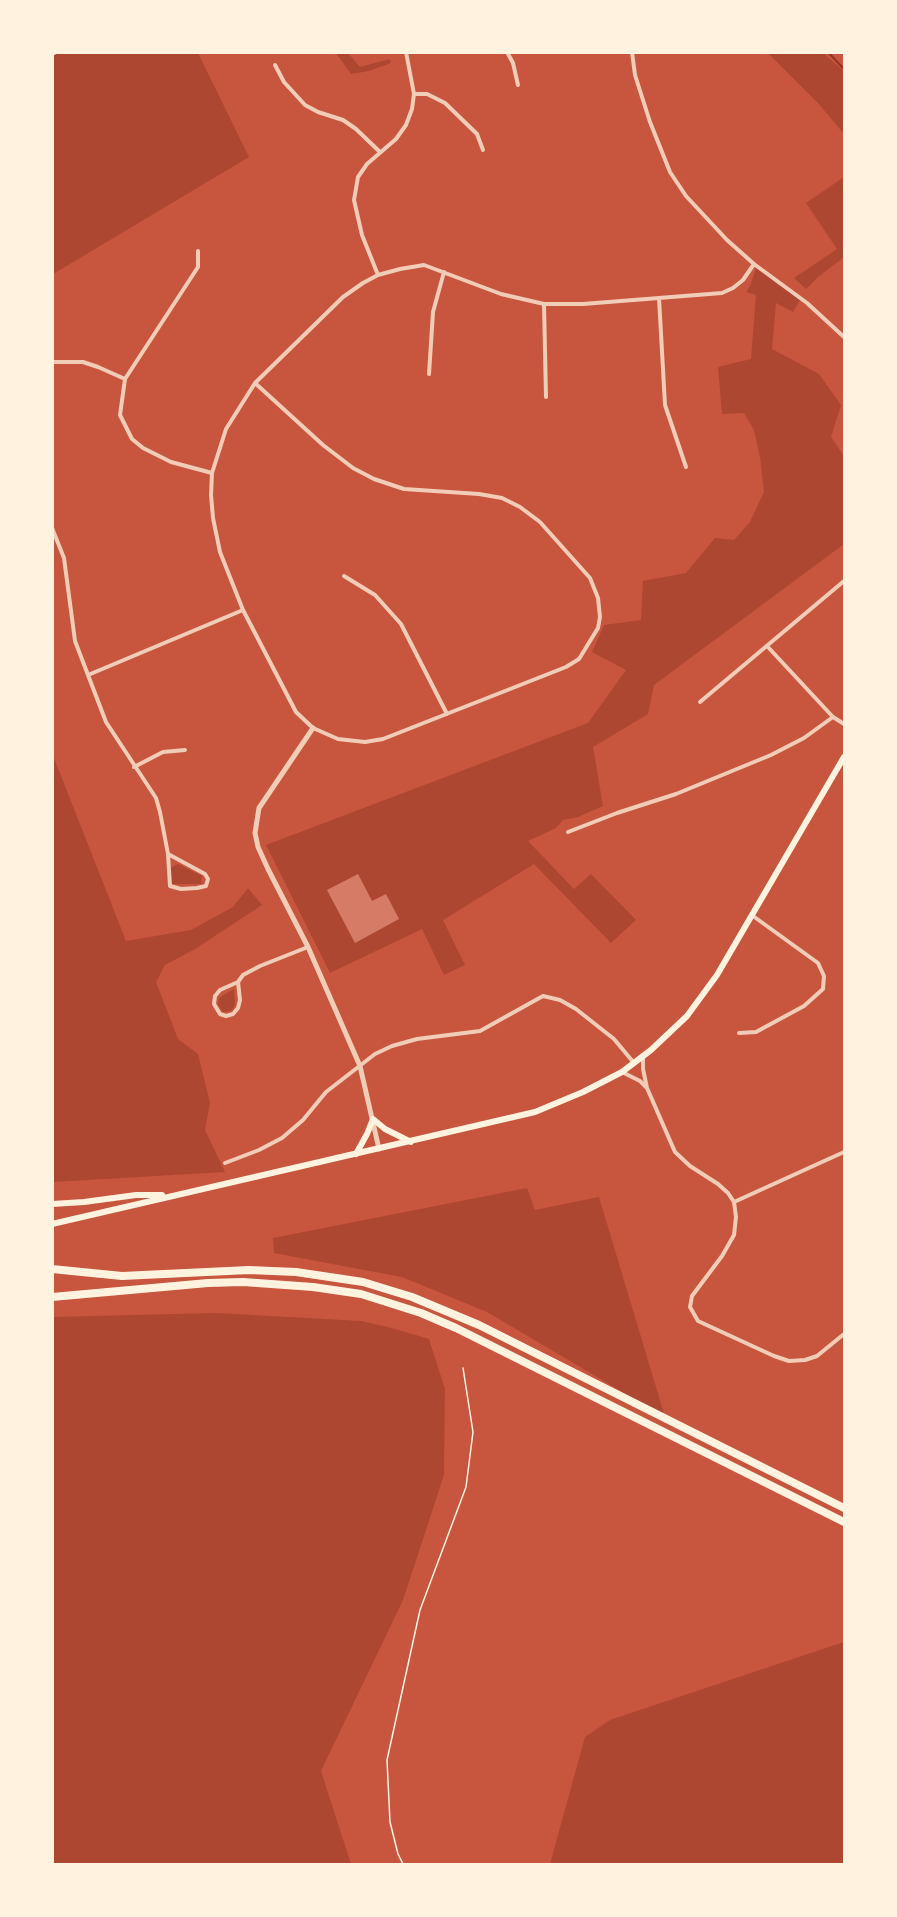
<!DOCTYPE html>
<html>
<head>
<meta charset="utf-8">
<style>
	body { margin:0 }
	#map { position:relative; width:897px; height:1917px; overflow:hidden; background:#c8553d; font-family:"Sofia Sans Condensed",sans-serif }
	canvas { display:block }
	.frame { position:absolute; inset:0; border:54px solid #fff3e0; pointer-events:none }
</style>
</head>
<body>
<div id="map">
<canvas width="897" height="1917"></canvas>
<div class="frame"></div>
</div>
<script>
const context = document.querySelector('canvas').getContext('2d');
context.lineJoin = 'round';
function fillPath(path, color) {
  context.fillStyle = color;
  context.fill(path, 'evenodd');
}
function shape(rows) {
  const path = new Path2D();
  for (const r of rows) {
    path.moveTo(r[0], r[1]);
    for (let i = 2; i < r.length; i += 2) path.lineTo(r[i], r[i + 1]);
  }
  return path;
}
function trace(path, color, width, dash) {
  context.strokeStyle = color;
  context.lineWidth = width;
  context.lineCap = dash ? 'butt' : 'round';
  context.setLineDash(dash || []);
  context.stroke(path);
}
const green = shape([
	[52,53,198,53,249,157,53,274],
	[336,53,348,53,360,67,390,59,391,63,369,71,351,74],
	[768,53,823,53,844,71,844,134,818,103],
	[844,177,844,257,817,278,806,289,794,278,837,249,806,203],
	[756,268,800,300,793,312,776,303,772,349,819,374,841,405,831,437,844,456,844,544,654,685,648,714,593,747,603,806,578,817,563,820,556,828,528,841,574,889,591,874,636,920,611,943,534,864,443,920,465,965,444,975,422,929,330,973,266,845,588,723,626,670,592,652,604,625,641,620,643,581,686,573,715,538,734,540,750,522,764,492,760,457,754,430,744,413,722,414,718,367,751,359,756,295,746,292,750,286],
	[52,753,126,941,191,930,233,907,248,888,262,905,195,949,165,965,156,982,178,1039,198,1054,210,1103,205,1130,225,1172,53,1182],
	[178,864,202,876,201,884,172,884,170,868],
	[234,989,235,1005,231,1011,223,1012,218,1004,219,998],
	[527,1188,535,1210,599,1197,665,1417,487,1312,402,1277,274,1253,273,1238],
	[216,1313,361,1321,388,1327,429,1339,445,1389,444,1475,403,1600,321,1771,351,1864,53,1864,53,1317],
	[844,1642,844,1864,550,1864,585,1737,610,1720]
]);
const stream = shape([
	[828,52,844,69]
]);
const building = shape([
	[358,874,372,901,386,894,399,919,355,943,327,890]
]);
const path = shape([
	[52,55,59,52],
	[403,1864,398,1854,390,1822,387,1760,420,1610,466,1487,473,1432,463,1368]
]);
const minor = shape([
	[507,52,513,63,518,85],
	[632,52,635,75,650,122,670,172,686,196,727,240,754,264,807,303,844,337],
	[275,65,284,82,305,105,318,112,343,120,356,129,380,152],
	[414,94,427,94,445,103,477,134,483,150],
	[198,251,198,267,125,379,120,415,132,439,143,448,171,462,212,473],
	[378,275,362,235,354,200,358,177,367,164,396,139,406,125,412,109,414,94,406,52],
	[659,298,665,405,686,467],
	[544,304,546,397],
	[52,362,83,362,98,367,125,379],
	[429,374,433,312,444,272],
	[255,383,323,445,353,468,374,479,404,489,479,494,502,498,520,507,540,522,590,578,598,598,600,617,598,628,579,659,566,667,383,739,365,742,338,739,313,728,296,712,243,610,220,552,213,518,211,495,212,473,226,429,255,383,343,297,363,283,378,275,400,269,424,265,501,294,544,304,583,304,722,293,733,288,743,280,754,264],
	[52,528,64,558,75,641,88,675,106,722,156,798,160,812,168,854,170,886,181,889,197,888,206,886,208,879,205,874,168,854],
	[344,576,375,595,401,624,447,714],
	[767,646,833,717,844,724],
	[88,675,243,610],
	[700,702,844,581],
	[134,767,163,752,185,750],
	[568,832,617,813,676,794,771,755,804,738,833,717],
	[238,982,240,1000,238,1008,233,1014,226,1016,220,1014,214,1004,215,996,220,990,238,982,243,975,260,966,308,947],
	[739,1033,756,1032,804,1006,823,989,824,976,818,963,753,916],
	[643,1056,643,1069,647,1088,675,1152,690,1166,718,1184,728,1193,734,1202,736,1217,734,1235,722,1256,692,1296,690,1307,698,1321,774,1356,789,1361,805,1360,817,1356,844,1334],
	[622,1072,640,1081,646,1087],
	[225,1163,259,1150,282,1138,303,1120,326,1092,375,1054,392,1046,417,1039,480,1031,543,996,560,1000,576,1009,614,1039,634,1063],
	[734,1202,844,1152]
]);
const tertiary = shape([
	[313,728,259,808,255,833,258,847,268,869,308,947,360,1066,379,1149]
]);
const primary = shape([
	[356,1154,367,1134,373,1119,385,1129,411,1142],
	[52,1204,84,1202,136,1195,162,1195],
	[52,1224,535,1112,583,1092,622,1072,651,1050,687,1016,717,975,844,757]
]);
const motorway = shape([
	[52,1269,122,1276,249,1270,296,1272,363,1282,412,1297,479,1325,844,1508],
	[52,1297,208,1283,243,1282,313,1287,361,1294,421,1313,456,1328,844,1522]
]);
fillPath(green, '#ae4732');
trace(stream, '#8f3625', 2);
fillPath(building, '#d67c66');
trace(path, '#fff3e0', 1.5);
trace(minor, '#f1ccb7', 4);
trace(tertiary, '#f1ccb7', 5);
trace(primary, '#fff3e0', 6);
trace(motorway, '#fff3e0', 8);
</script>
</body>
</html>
